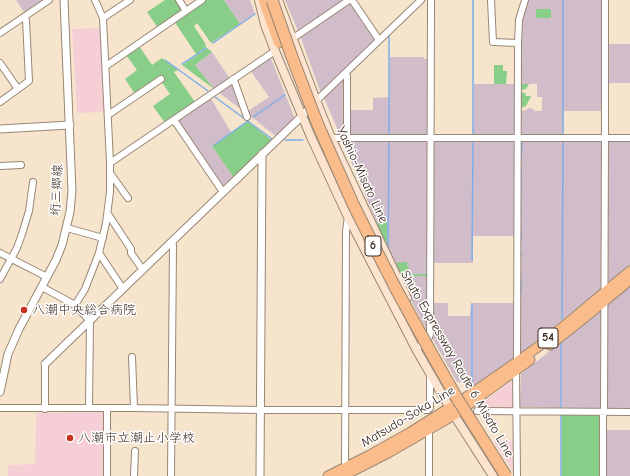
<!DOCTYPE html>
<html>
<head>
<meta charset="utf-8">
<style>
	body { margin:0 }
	canvas { display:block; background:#f6e4cc }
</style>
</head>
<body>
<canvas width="630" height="476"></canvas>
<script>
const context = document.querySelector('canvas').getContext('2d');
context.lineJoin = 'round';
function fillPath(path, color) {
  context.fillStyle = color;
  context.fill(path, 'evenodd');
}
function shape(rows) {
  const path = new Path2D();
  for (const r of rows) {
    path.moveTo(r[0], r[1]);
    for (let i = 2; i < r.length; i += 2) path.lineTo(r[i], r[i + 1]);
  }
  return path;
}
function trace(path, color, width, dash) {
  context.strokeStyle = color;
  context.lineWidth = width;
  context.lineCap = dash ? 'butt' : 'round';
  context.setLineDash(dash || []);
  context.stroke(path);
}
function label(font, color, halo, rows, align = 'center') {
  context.font = font + ' "Comic Neue","Klee One",sans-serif';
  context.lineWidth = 3;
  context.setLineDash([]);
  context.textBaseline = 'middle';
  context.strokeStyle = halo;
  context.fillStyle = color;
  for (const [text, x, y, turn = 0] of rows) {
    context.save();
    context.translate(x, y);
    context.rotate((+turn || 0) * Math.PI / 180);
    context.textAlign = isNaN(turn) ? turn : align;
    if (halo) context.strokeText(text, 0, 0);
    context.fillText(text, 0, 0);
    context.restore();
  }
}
const built = shape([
	[102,28,106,112,77,113,72,29],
	[514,379,514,408,478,408,479,405],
	[105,412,105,476,8,476,8,465,35,464,36,413],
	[493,441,515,441,515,470,513,471]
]);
const industrial = shape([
	[16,0,42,0,24,12],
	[224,0,250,0,255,14,240,24],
	[285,0,343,0,298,31],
	[527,0,603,0,603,111,564,111,563,136,520,136,520,111,527,110,528,108,534,109,534,111,542,111,542,97,537,97,537,84,520,84,520,27],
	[350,2,376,40,321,93,300,36],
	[607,44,630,44,630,83,607,83],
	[212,52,230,79,214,89,195,65],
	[270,56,295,119,277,137,249,115,248,111,269,97,250,70],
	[390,57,424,57,424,59,430,59,429,136,348,135,348,110,373,110,373,98,389,97],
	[345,78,345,135,340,135,324,98],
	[231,83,233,84,242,110,218,92],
	[474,84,515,84,514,136,473,136],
	[210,97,231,132,212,146,234,178,224,188,177,120],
	[342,141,429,141,428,329,426,329,398,276,360,182],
	[433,142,516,142,515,236,473,236,473,263,433,263],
	[520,142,603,142,602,288,519,355],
	[607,142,630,142,630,265,607,285],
	[630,286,630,408,606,408,607,305],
	[432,303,448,303,448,316,470,316,471,303,515,303,515,358,474,386,473,384,471,385,470,382,457,382,435,343,432,336],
	[602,309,602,408,562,408,562,341],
	[561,342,561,408,520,407,521,374],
	[606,430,630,430,630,476,606,476]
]);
const green = shape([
	[165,0,176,0,184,10,158,28,147,12],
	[204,0,224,0,240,24,211,43,197,23,194,26,205,43,206,47,196,54,174,21],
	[536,9,551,9,551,18,536,18],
	[139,46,152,65,162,58,178,70,174,72,195,102,165,123,153,106,170,94,161,81,135,94,125,79,137,70,126,55],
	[207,48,212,52,195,65,214,89,182,65],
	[494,65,503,65,503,71,507,71,506,84,494,84],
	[520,84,529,84,526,89,522,90,521,92,525,93,526,96,531,96,526,106,520,108],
	[247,121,273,141,234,178,212,146],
	[387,222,387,249,376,223],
	[407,262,407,266,409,267,409,274,428,274,428,276,398,276,393,263],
	[562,415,601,415,601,476,562,476]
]);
const stream = shape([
	[213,43,255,14],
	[165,60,208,91],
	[182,64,206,48],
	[215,97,272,139],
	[253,117,285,95],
	[563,134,563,0],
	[389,135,389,36],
	[473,135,473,0],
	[285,140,303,140],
	[214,145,248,121],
	[521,159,522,142],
	[521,195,521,168],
	[521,213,521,204],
	[521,225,521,222],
	[521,241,521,232],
	[388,249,389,142],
	[521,256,521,253],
	[472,260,473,143],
	[521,293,521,279],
	[520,303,520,306],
	[520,318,520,314],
	[562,319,563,142],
	[520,334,520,328],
	[520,352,520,339],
	[472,383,472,304],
	[561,407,561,343],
	[561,476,561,415]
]);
const minor = shape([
	[179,0,186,11],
	[352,0,379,40],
	[491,0,493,42,518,43],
	[103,18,130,0],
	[0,33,49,0],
	[292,39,349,0],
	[0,63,18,89],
	[106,66,202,0],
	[345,73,347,76,347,137],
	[233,79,235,83,247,117],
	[316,101,421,0],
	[0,102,29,81,26,20,24,17],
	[108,115,161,79],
	[174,120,223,192],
	[331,138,630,138],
	[605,138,605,0],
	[110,163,275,51],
	[0,166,21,165],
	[110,173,128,198],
	[108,214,131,249,131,253,143,270],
	[67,228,103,238],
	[170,243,173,245,171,476],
	[0,253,47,277],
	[99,253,123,289],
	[0,279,17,248,22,234,29,211,33,182],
	[42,287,75,305,90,321,89,408],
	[75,305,85,289,99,253,106,223,110,192,110,163,103,18,95,0],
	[416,349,428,340,430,334,431,0],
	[132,357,134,408],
	[517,362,518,43,519,20,525,0],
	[516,370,517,476],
	[0,408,134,408,260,410,428,410,430,408,430,374],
	[107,408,107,476],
	[45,409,45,364],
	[477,411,630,412],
	[604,412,605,138],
	[345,469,346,231,348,217],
	[134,476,135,451],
	[429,476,429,430],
	[603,476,603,412]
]);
const tertiary = shape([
	[0,129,70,125],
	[45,364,302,116,313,104],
	[0,392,8,354,19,329,56,260,62,245,70,212,72,191,71,167,64,0],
	[260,476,262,154]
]);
const secondary = shape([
	[259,0,265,25,275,51,311,137,348,217,416,349,454,415,493,476],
	[278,0,314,95,331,138,407,298]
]);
const primary = shape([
	[550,345,578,323,630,280],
	[328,476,370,455,409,433,462,400,517,362,546,341,630,271],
	[343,476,388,453,454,415,530,360]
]);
const motorway = shape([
	[264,0,279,42]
]);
const motorwayBridge = shape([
	[272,0,292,57,318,125,353,204,372,242,396,289,434,358,458,400,506,476]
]);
const markers = [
	[24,310,4,"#c8321e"],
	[70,438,4,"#c8321e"]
];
const shields = [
	[373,246,16],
	[548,338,20]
];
const shieldNames = [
	["6",373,246],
	["54",548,338]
];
const streetNames = [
	["Yashio-Misato Line",362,175,65],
	["垳三郷線",57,190,-87],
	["Shuto Expressway Route 6 Misato Line",457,364,60],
	["Matsudo-Soka Line",408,417,-31]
];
const poiNames = [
	["八潮中央総合病院",32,310],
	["八潮市立潮止小学校",78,438]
];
fillPath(built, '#f6cfd6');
fillPath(industrial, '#d1bdc9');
fillPath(green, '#88ce88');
trace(stream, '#7eaee9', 1.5);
trace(minor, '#988775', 8);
trace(tertiary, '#988775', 9);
trace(secondary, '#988775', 10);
trace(primary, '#988775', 11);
trace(motorway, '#988775', 13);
trace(minor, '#fff', 6);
trace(tertiary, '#fff', 7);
trace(secondary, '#fde4d0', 8);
trace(primary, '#f9bc8a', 9);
trace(motorway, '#f9bc8a', 11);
trace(motorwayBridge, '#988775', 13, []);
trace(motorwayBridge, '#f9bc8a', 11);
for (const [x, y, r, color] of markers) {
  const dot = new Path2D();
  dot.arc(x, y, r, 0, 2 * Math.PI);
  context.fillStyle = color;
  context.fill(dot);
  trace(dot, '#fff', 1.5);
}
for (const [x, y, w] of shields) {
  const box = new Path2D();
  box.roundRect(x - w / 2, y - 10, w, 20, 3);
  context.fillStyle = '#fff';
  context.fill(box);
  trace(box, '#3b2a1e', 1);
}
label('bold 12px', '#3b2a1e', null, shieldNames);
label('13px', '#3b2a1e', '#fff', streetNames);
label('13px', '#3b2a1e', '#fff', poiNames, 'left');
</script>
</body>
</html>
